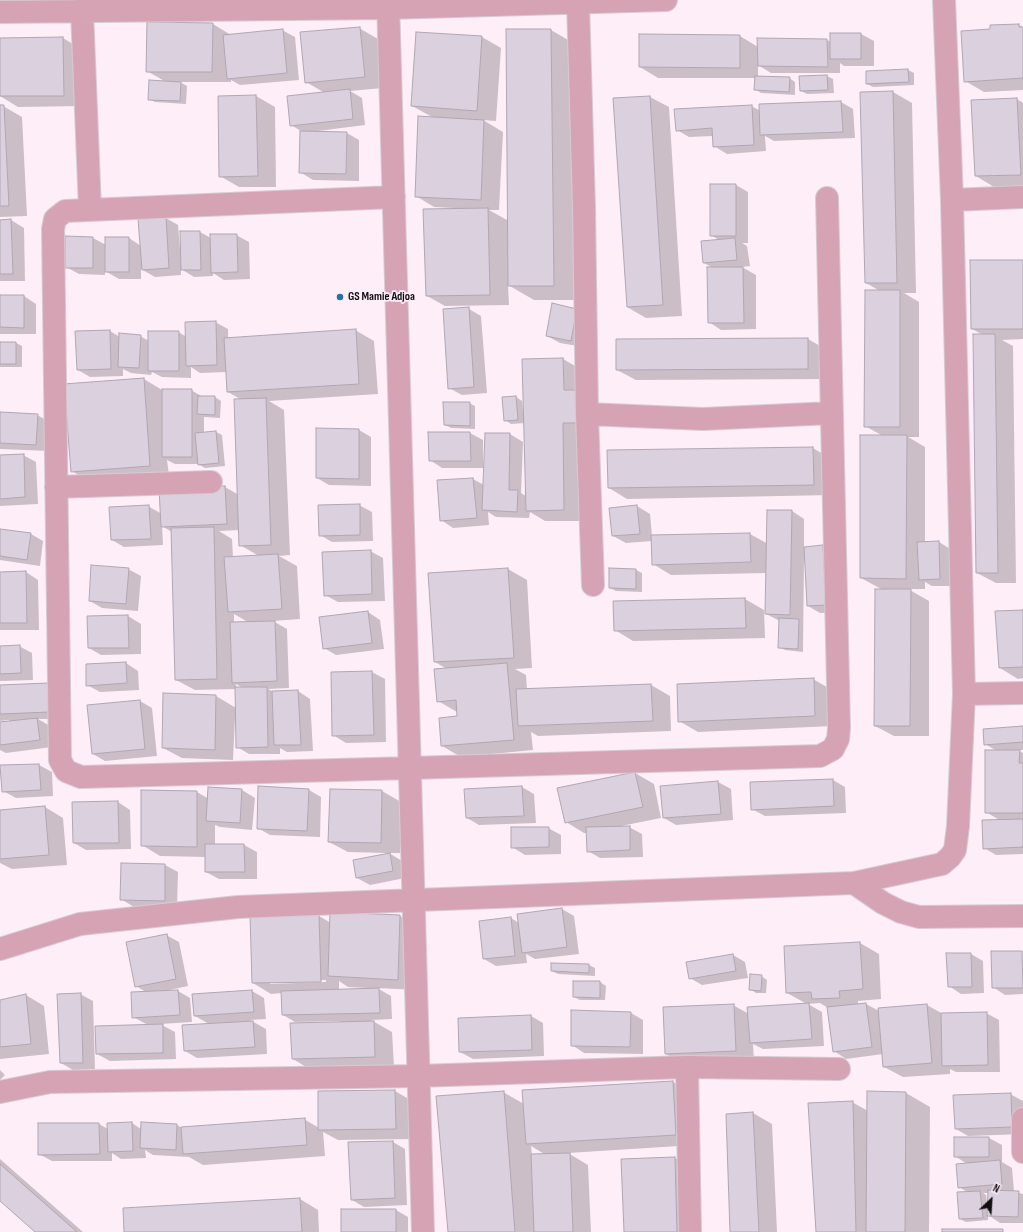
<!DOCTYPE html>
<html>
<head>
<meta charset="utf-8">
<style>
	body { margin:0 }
	#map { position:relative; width:1023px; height:1232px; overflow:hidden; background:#feeef8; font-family:"Sofia Sans Condensed",sans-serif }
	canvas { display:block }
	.north { position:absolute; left:971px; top:1180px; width:40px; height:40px; -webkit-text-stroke:3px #feeef8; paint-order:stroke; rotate:25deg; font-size:11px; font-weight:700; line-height:16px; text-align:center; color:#120d10 }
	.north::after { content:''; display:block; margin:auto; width:14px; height:18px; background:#120d10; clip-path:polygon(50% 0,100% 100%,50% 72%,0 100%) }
</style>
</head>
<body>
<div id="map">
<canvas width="1023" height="1232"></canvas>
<div class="north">N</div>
</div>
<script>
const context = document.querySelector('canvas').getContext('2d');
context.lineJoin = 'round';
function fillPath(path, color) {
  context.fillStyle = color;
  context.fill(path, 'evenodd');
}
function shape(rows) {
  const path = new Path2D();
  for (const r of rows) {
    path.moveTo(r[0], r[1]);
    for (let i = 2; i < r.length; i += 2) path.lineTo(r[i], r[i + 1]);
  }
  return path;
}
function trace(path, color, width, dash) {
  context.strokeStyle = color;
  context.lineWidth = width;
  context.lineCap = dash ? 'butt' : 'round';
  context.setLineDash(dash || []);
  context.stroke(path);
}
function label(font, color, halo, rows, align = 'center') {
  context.font = font + ' "Sofia Sans Condensed",sans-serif';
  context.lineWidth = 3.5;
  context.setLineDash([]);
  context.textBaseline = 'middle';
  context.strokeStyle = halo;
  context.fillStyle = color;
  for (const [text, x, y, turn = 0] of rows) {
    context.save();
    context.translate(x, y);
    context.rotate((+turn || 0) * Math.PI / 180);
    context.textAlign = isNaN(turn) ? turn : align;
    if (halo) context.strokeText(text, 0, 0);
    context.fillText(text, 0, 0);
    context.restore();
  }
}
const shadow = shape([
	[213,24,231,35,282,30,295,37,299,80,240,85,231,80,231,82,180,82,187,86,186,104,155,102,149,99,166,82,147,71],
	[1018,25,1023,27,1023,90,984,92,965,81,991,30],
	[359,28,378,39,383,88,350,91,362,98,365,125,318,131,347,133,359,140,359,181,313,180,300,172,301,131,291,125,325,93,306,82],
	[551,30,575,44,578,300,534,300,508,285,509,305,445,306,427,296,453,208,434,207,416,196,434,118,412,106,417,33,482,37,501,48,496,121,483,120,503,132,499,210,489,210,507,220,507,241,509,241],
	[831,34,861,34,874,41,874,66,844,66,840,63,840,73,771,73,758,65,758,77,789,78,795,82,795,95,761,93,755,89,755,78,658,78,640,67,740,36,758,47,758,39,827,40,831,42],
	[63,38,81,49,82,106,18,107,0,96,0,39],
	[908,70,914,73,914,85,873,87,867,84],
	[827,76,833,79,834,93,807,94,801,91,800,77],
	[893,92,912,103,916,293,904,293,919,302,919,437,908,437,925,447,925,542,939,542,952,550,952,586,932,586,925,582,925,589,908,589,929,601,929,736,894,736,875,726,883,590,861,578,883,436,865,426,880,291,866,283,861,93],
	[219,96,256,96,275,107,276,187,239,187,220,176],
	[650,97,669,107,682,316,646,318,627,307],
	[1017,99,1023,103,1023,186,994,187,976,176],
	[841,102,853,109,855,138,774,141,765,136,766,151,727,154,714,146,713,136,689,137,677,130,751,106,761,111],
	[0,106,3,106,22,117,27,216,0,217],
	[711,185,736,185,748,192,748,243,742,243,747,246,750,266,742,267,756,275,756,329,721,330,709,322,713,268,704,263,719,240,711,235],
	[166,218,178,225,180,249,181,249,181,232,200,232,211,238,236,235,249,242,250,279,224,280,213,273,213,276,194,277,181,269,181,275,155,277,141,269,141,279,119,279,105,271,105,275,79,274,66,267,93,238,106,245,129,238,141,246],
	[11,220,24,228,25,281,0,281,0,221],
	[1023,261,1023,339,1002,340,1013,346,1016,583,996,583,977,573,983,335,972,329],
	[0,296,24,296,36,304,36,334,0,334],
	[469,309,481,316,487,393,462,395,449,388],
	[577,309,584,347,560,343,547,336],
	[215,322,228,329,228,339,355,330,374,341,378,394,269,401,284,410,290,555,279,556,297,566,300,619,273,621,287,629,289,688,268,689,274,692,298,691,310,699,313,751,287,752,280,748,280,754,249,754,237,747,236,717,235,717,233,760,182,758,163,748,164,695,216,696,236,708,236,689,195,690,176,680,172,532,162,526,163,545,124,547,112,540,148,506,162,514,225,487,239,495,242,400,228,392,227,372,200,373,191,367,191,378,162,377,152,372,151,375,131,373,123,369,123,376,90,377,78,370,110,331,120,337,140,336,149,341,178,332,187,337],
	[240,530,240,545,259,556,233,558,232,539,219,531],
	[234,614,248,622,234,623],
	[236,684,243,688,236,688],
	[808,339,827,350,827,379,636,380,617,370,617,340],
	[0,343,16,343,22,346,22,367,0,367],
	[563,359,582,370,583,521,545,521,530,512,529,518,496,517,488,512,489,525,453,528,441,520,438,481,473,479,484,485,486,434,510,434,523,442,521,493,526,496,525,423,511,424,505,420,516,397,522,401,523,411,524,411],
	[144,379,162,390,191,390,203,397,215,397,221,401,220,418,204,417,204,433,216,432,222,435,225,466,205,468,198,464,175,464,167,460,169,476,90,482,72,471],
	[469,403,475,406,475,429,451,428,445,425],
	[0,413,37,415,50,422,49,451,0,449],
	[359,430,371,437,371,486,329,485,317,478],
	[429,433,470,433,483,440,483,468,442,468,430,460],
	[813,448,831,459,832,495,627,499,609,488],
	[23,455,36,462,38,504,0,506,0,456],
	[359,505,372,512,373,541,332,542,320,535],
	[637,506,650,514,652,536,750,534,768,544,792,511,804,519,804,548,822,547,835,554,838,612,820,613,808,606,805,558,804,558,803,652,785,650,779,647,780,621,766,614,767,573,671,575,653,564,652,541,626,543,613,536,610,509],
	[0,530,31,534,43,541,40,566,0,560],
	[370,551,383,558,385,601,338,602,325,595],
	[128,569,141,576,138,611,102,608,90,601],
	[508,569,527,580,532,668,515,669,526,675,527,690,651,685,670,696,671,731,538,736,531,732,533,750,461,757,442,746,458,717,457,712,438,701,447,669,435,662],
	[610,569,636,570,642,573,642,592,616,591,610,588],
	[26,572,38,580,39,630,0,630,0,573],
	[745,599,764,610,765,638,633,641,615,630,614,602],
	[1023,611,1023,678,1018,679,1000,668],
	[368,612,380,620,384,649,336,655,324,648],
	[128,616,141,624,141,654,101,655,89,648,88,617],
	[19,646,32,653,33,680,0,681,0,647],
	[126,663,138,671,139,690,100,692,87,685],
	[372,672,385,679,386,742,346,743,333,735,332,673],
	[813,679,832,690,833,726,698,732,679,721],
	[0,686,62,719,38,719,50,726,52,747,6,753,0,750,0,723,9,722,9,720,0,721],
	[140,701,152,708,157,756,105,761,93,754],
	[1023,727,1023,750,1017,750,1023,753,1023,854,996,855,984,848,1001,821,986,812,997,751,985,744],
	[39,765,52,772,53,796,16,798,3,791],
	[635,773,654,784,661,818,621,826,629,827,642,834,643,857,600,858,588,851,587,833,584,833,566,822],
	[833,780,845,787,846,813,765,816,752,809],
	[718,782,731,789,733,820,676,825,664,818],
	[522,787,534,794,536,823,479,825,467,818],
	[209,788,242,790,255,798,252,830,220,827,215,825,215,845,244,845,257,852,257,879,219,879,206,872,206,857,160,856,142,845,197,792,209,799],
	[309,790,321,797,320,837,270,835,258,828],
	[331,790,382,791,401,802,400,853,389,853,402,861,405,878,370,885,357,878,387,853,348,852,329,842],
	[118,802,130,810,131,849,86,850,74,843],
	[45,807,63,818,67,865,12,869,0,863,0,811],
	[548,828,561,835,561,854,525,855,512,847],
	[122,864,165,865,178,872,177,907,134,907,121,899],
	[562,909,574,916,579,954,535,959,526,954,527,963,496,966,484,959,511,918,519,923],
	[331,913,400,916,419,927,417,990,377,988,391,996,392,1019,371,1020,392,1032,394,1067,311,1070,293,1059,341,1023,340,1021,295,1022,283,1015,282,993,271,994,253,983,319,916,331,923],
	[326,980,326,982,270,984,270,982],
	[339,981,348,987,367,988,367,989,339,990],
	[166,935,179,942,188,986,165,991,178,991,190,998,192,1022,160,1024,175,1032,176,1059,110,1061,97,1054,148,1025,133,1017,146,992,136,986],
	[860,943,879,954,881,999,858,1001,858,1005,866,1004,879,1011,927,1005,943,1014,986,1013,999,1020,1000,1072,956,1072,950,1069,950,1074,903,1077,884,1067,883,1054,846,1059,834,1051,828,1008,820,1003,808,1004,822,1012,824,1046,763,1049,753,1044,754,1061,684,1064,666,1054,733,1005,749,1014,807,1004,787,993],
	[1022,952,1023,994,1005,995,993,987],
	[971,954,983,961,984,993,961,994,949,986],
	[733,955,745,962,748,978,702,985,690,978],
	[589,965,595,968,595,976,558,974,552,971],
	[761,976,767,980,766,993,756,993,750,989],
	[600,982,606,986,605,1000,580,1000,574,997],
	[252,991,264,998,266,1019,250,1020,266,1029,267,1054,197,1058,185,1051,209,1024,195,1016],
	[80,994,93,1001,95,1069,73,1070,61,1063],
	[26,995,44,1006,49,1054,0,1059,0,1001],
	[572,1011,631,1013,643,1020,643,1054,584,1053,572,1045],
	[531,1016,543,1023,544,1056,473,1059,460,1052],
	[0,1070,5,1075,0,1080],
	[673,1082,692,1093,695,1145,568,1153,588,1165,591,1232,449,1232,503,1092,524,1104],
	[531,1146,546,1155,532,1155],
	[395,1091,414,1102,414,1139,338,1140,323,1132,325,1156,203,1165,189,1157,153,1155,145,1150,146,1158,121,1159,112,1153,112,1161,52,1161,39,1154,39,1124,99,1124,108,1129,108,1124,132,1123,141,1129,177,1125,182,1128,304,1119,319,1128],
	[906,1093,930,1107,929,1232,817,1232,852,1102,868,1111],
	[1010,1094,1023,1101,1023,1134,968,1136,956,1129],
	[753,1113,772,1124,777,1232,731,1232],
	[955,1138,989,1138,1002,1145,1002,1162,1012,1168,1014,1192,1023,1194,1023,1223,1000,1223,988,1215,988,1220,966,1222,960,1219,969,1193,959,1187,967,1164,955,1156],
	[983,1193,989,1193,988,1203,987,1203,986,1195],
	[393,1142,405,1149,407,1205,364,1207,352,1200],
	[675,1158,699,1172,701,1232,625,1232],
	[0,1159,83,1232,37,1232,0,1199],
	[300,1199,318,1210,319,1232,125,1232],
	[396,1210,408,1217,408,1232,342,1232]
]);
const building = shape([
	[147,22,213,23,212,72,146,72,147,22],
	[1019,24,1019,27,1023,27,1023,78,964,82,961,31,990,29,990,25,1019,24],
	[360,27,365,77,305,83,300,32,360,27],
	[283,29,287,73,227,79,223,35,283,29],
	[506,29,551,29,554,286,508,286,506,29],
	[416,32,482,36,477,111,411,106,416,32],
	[830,33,861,33,861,59,830,59,830,33],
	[639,34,740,35,740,68,639,67,639,34],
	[63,37,64,96,0,96,0,38,63,37],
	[757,38,827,39,828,67,758,66,757,38],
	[908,69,909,82,866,84,866,71,908,69],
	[827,75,828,90,800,91,799,76,827,75],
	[755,76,790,77,789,92,754,90,755,76],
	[149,80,181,82,180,101,148,100,149,80],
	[350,89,353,119,290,126,287,96,350,89],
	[893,91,897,283,865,283,860,92,893,91],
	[256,95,258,176,219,177,218,96,256,95],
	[650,96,663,305,627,307,613,98,650,96],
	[1017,98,1021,175,975,176,971,100,1017,98],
	[841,101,843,132,760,135,759,104,841,101],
	[0,105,4,105,9,206,0,206,0,105],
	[752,105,754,145,713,147,712,128,676,131,674,109,752,105],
	[418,116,484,120,481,200,415,197,418,116],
	[300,131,347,132,346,174,299,173,300,131],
	[710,184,736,184,736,236,710,236,710,184],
	[488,208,490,295,426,296,423,209,488,208],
	[166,217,169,268,142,270,138,219,166,217],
	[11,219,13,274,0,274,0,220,11,219],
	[180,231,200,231,201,270,181,270,180,231],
	[210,234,237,234,238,272,211,273,210,234],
	[65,236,93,237,93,268,65,268,65,236],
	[105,237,129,237,129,272,105,272,105,237],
	[735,238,737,260,703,263,701,241,735,238],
	[970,260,1023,260,1023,329,971,329,970,260],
	[707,267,743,267,744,323,708,323,707,267],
	[865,290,900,290,900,427,864,427,865,290],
	[0,295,24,295,24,328,0,327,0,295],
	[552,303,577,309,571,341,546,336,552,303],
	[469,307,474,387,448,389,443,309,469,307],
	[216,321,217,365,186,366,185,322,216,321],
	[356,329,359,384,227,392,224,338,356,329],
	[110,330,111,369,77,370,75,331,110,330],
	[148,331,179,331,179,371,148,371,148,331],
	[119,333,141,335,139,368,118,367,119,333],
	[973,334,995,334,998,573,976,573,973,334],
	[808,338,808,369,616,370,616,339,808,338],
	[0,342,16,342,16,364,0,364,0,342],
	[563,358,564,390,578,390,579,423,563,423,564,510,526,511,522,359,563,358],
	[144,378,150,466,71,472,64,384,144,378],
	[162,389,192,389,192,457,162,457,162,389],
	[198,396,215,396,215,415,197,414,198,396],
	[516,396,518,420,504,421,502,397,516,396],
	[266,398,271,545,239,546,234,399,266,398],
	[443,402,470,402,470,426,444,425,443,402],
	[0,412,38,414,36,445,0,443,0,412],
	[316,428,359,429,359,479,316,478,316,428],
	[216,431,219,463,198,465,195,433,216,431],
	[428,432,470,432,471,461,429,461,428,432],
	[485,433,510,433,509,490,518,490,517,512,482,510,485,433],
	[860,435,907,435,906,579,860,578,860,435],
	[813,447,814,485,608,488,607,450,813,447],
	[24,454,25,497,0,499,0,455,24,454],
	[473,478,477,518,440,521,437,480,473,478],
	[225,486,227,524,161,527,159,488,225,486],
	[360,504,360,535,319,536,318,505,360,504],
	[149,505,151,539,111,540,109,507,149,505],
	[637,505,640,534,612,536,609,508,637,505],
	[767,510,792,510,790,615,765,614,767,510],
	[214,527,217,679,175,680,171,528,214,527],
	[0,529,31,533,27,560,0,556,0,529],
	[750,533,751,562,652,565,651,535,750,533],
	[939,541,940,579,919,580,917,542,939,541],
	[823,545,826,605,807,606,804,547,823,545],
	[371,550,372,594,324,596,322,552,371,550],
	[278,554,282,609,228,612,224,557,278,554],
	[91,565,129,568,126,604,89,601,91,565],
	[508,568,514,658,434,662,428,573,508,568],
	[609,568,636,569,636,589,609,588,609,568],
	[26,571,27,623,0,623,0,572,26,571],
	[875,589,911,589,910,726,874,726,875,589],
	[745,598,746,628,614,631,613,601,745,598],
	[1023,610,1023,667,999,668,995,611,1023,610],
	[368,611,372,643,323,649,319,617,368,611],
	[128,615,129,648,88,648,87,616,128,615],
	[779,618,799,619,798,649,778,648,779,618],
	[275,621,277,681,232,683,230,622,275,621],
	[20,645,21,673,0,674,0,646,20,645],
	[126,662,127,683,86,686,86,664,126,662],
	[507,663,514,740,441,746,439,718,457,716,456,700,437,702,434,669,507,663],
	[372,671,374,735,332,736,331,672,372,671],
	[814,678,815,716,678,722,677,684,814,678],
	[49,683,50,712,0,714,0,685,49,683],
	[651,684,653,721,518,726,516,689,651,684],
	[235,687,267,687,268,747,236,748,235,687],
	[298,690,301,745,274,745,272,691,298,690],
	[163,693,216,695,215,750,162,748,163,693],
	[140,700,145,749,92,754,87,705,140,700],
	[37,718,40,740,0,745,0,722,37,718],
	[1023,726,1023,742,984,745,983,729,1023,726],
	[985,750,1020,750,1019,763,1023,763,1023,813,985,813,985,750],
	[39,764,41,790,2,792,0,765,39,764],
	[635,772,643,807,565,823,557,788,635,772],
	[833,779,834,806,751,810,750,782,833,779],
	[718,781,721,814,663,818,660,786,718,781],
	[258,786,309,789,307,831,257,829,258,786],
	[522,786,524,816,466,818,464,789,522,786],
	[208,787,242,789,240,823,206,821,208,787],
	[330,789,382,790,381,843,328,842,330,789],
	[141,790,197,791,197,847,141,846,141,790],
	[118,801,119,843,73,843,72,802,118,801],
	[45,806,49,855,0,859,0,810,45,806],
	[1023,819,1023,847,983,849,982,820,1023,819],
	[630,826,630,850,587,852,586,827,630,826],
	[511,827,549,827,549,847,511,848,511,827],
	[205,844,244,844,245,872,205,872,205,844],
	[390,853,393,871,356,878,353,860,390,853],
	[121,863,165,864,165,901,120,900,121,863],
	[562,908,567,947,522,953,517,914,562,908],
	[330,912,400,915,398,980,328,976,330,912],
	[319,915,321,982,252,983,250,916,319,915],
	[511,917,515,956,483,959,479,921,511,917],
	[167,934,176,979,135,987,126,942,167,934],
	[860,942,863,989,839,991,840,998,812,999,811,992,786,993,784,946,860,942],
	[991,951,1022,951,1023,988,992,988,991,951],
	[946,953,971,953,972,987,948,987,946,953],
	[733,954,736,971,689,979,686,962,733,954],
	[551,963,589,964,589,973,551,971,551,963],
	[750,974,762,975,761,991,749,990,750,974],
	[573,981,600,981,600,998,573,997,573,981],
	[379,988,380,1013,282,1015,281,991,379,988],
	[178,990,180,1015,132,1018,131,992,178,990],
	[252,990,254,1012,194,1016,192,994,252,990],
	[81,993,83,1063,60,1063,57,994,81,993],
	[26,994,31,1044,0,1047,0,1000,26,994],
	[809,1003,812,1039,750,1043,747,1007,809,1003],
	[866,1003,872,1047,833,1052,827,1007,866,1003],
	[734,1004,736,1051,665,1054,663,1007,734,1004],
	[927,1004,932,1063,883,1067,878,1008,927,1004],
	[571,1010,631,1012,630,1047,571,1046,571,1010],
	[987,1012,988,1065,942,1066,941,1013,987,1012],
	[531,1015,532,1050,459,1052,458,1018,531,1015],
	[253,1021,255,1047,184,1051,182,1025,253,1021],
	[374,1021,375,1057,292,1059,290,1023,374,1021],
	[163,1024,163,1053,96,1054,95,1026,163,1024],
	[673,1081,676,1135,526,1144,522,1090,673,1081],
	[395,1090,396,1129,318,1130,318,1091,395,1090],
	[504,1091,515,1232,448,1232,436,1096,504,1091],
	[867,1091,906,1092,905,1232,866,1232,867,1091],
	[1011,1093,1012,1127,955,1129,953,1095,1011,1093],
	[853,1101,856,1232,816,1232,808,1103,853,1101],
	[753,1112,759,1232,730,1232,726,1114,753,1112],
	[305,1118,307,1145,183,1154,181,1127,305,1118],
	[132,1122,133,1151,108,1152,107,1123,132,1122],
	[141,1122,177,1124,176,1150,140,1148,141,1122],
	[38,1123,99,1123,100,1154,38,1155,38,1123],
	[954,1137,989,1137,989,1157,954,1157,954,1137],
	[393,1141,395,1198,351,1200,348,1142,393,1141],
	[570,1153,573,1232,534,1232,531,1154,570,1153],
	[675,1157,677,1232,624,1232,621,1159,675,1157],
	[1000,1160,1002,1184,958,1188,956,1164,1000,1160],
	[0,1164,77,1232,35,1232,0,1201,0,1164],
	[988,1190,1019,1191,1018,1217,987,1216,988,1190],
	[980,1191,983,1218,959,1219,957,1192,980,1191],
	[300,1198,302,1232,124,1232,123,1208,300,1198],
	[341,1209,396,1209,396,1232,341,1232,341,1209],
	[942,1229,1003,1229,1003,1232,942,1232,942,1229]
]);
const minor = shape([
	[388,0,423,1232],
	[578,2,584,208,587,414,593,585],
	[82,10,90,210],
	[0,12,388,8,666,0],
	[394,197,65,211,55,219,53,229,60,760,66,771,81,777,410,768,820,756,833,749,838,739,839,728,827,198],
	[952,200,1023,197],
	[587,414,703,419,832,413],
	[56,487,211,482],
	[964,694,1023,693],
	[854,883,883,903,901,912,919,917,1023,916],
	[0,949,80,924,238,907,854,883,942,864,950,857,955,850,958,826,964,694,952,200,944,0],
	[687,1067,690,1232],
	[0,1092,50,1082,418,1076,687,1067,839,1069],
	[1023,1119,1023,1152]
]);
const markers = [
	[340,297,4,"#2c6fa4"]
];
const poiNames = [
	["GS Mamie Adjoa",348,297]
];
fillPath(shadow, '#0003');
fillPath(building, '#dbd0dd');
trace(building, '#b1a6b3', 1);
trace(minor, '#d8cad3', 24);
trace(minor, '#d5a3b3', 22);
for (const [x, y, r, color] of markers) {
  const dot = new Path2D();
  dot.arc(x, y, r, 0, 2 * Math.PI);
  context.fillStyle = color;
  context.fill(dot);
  trace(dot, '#feeef8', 1.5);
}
label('bold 12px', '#120d10', '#feeef8', poiNames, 'left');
</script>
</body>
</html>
